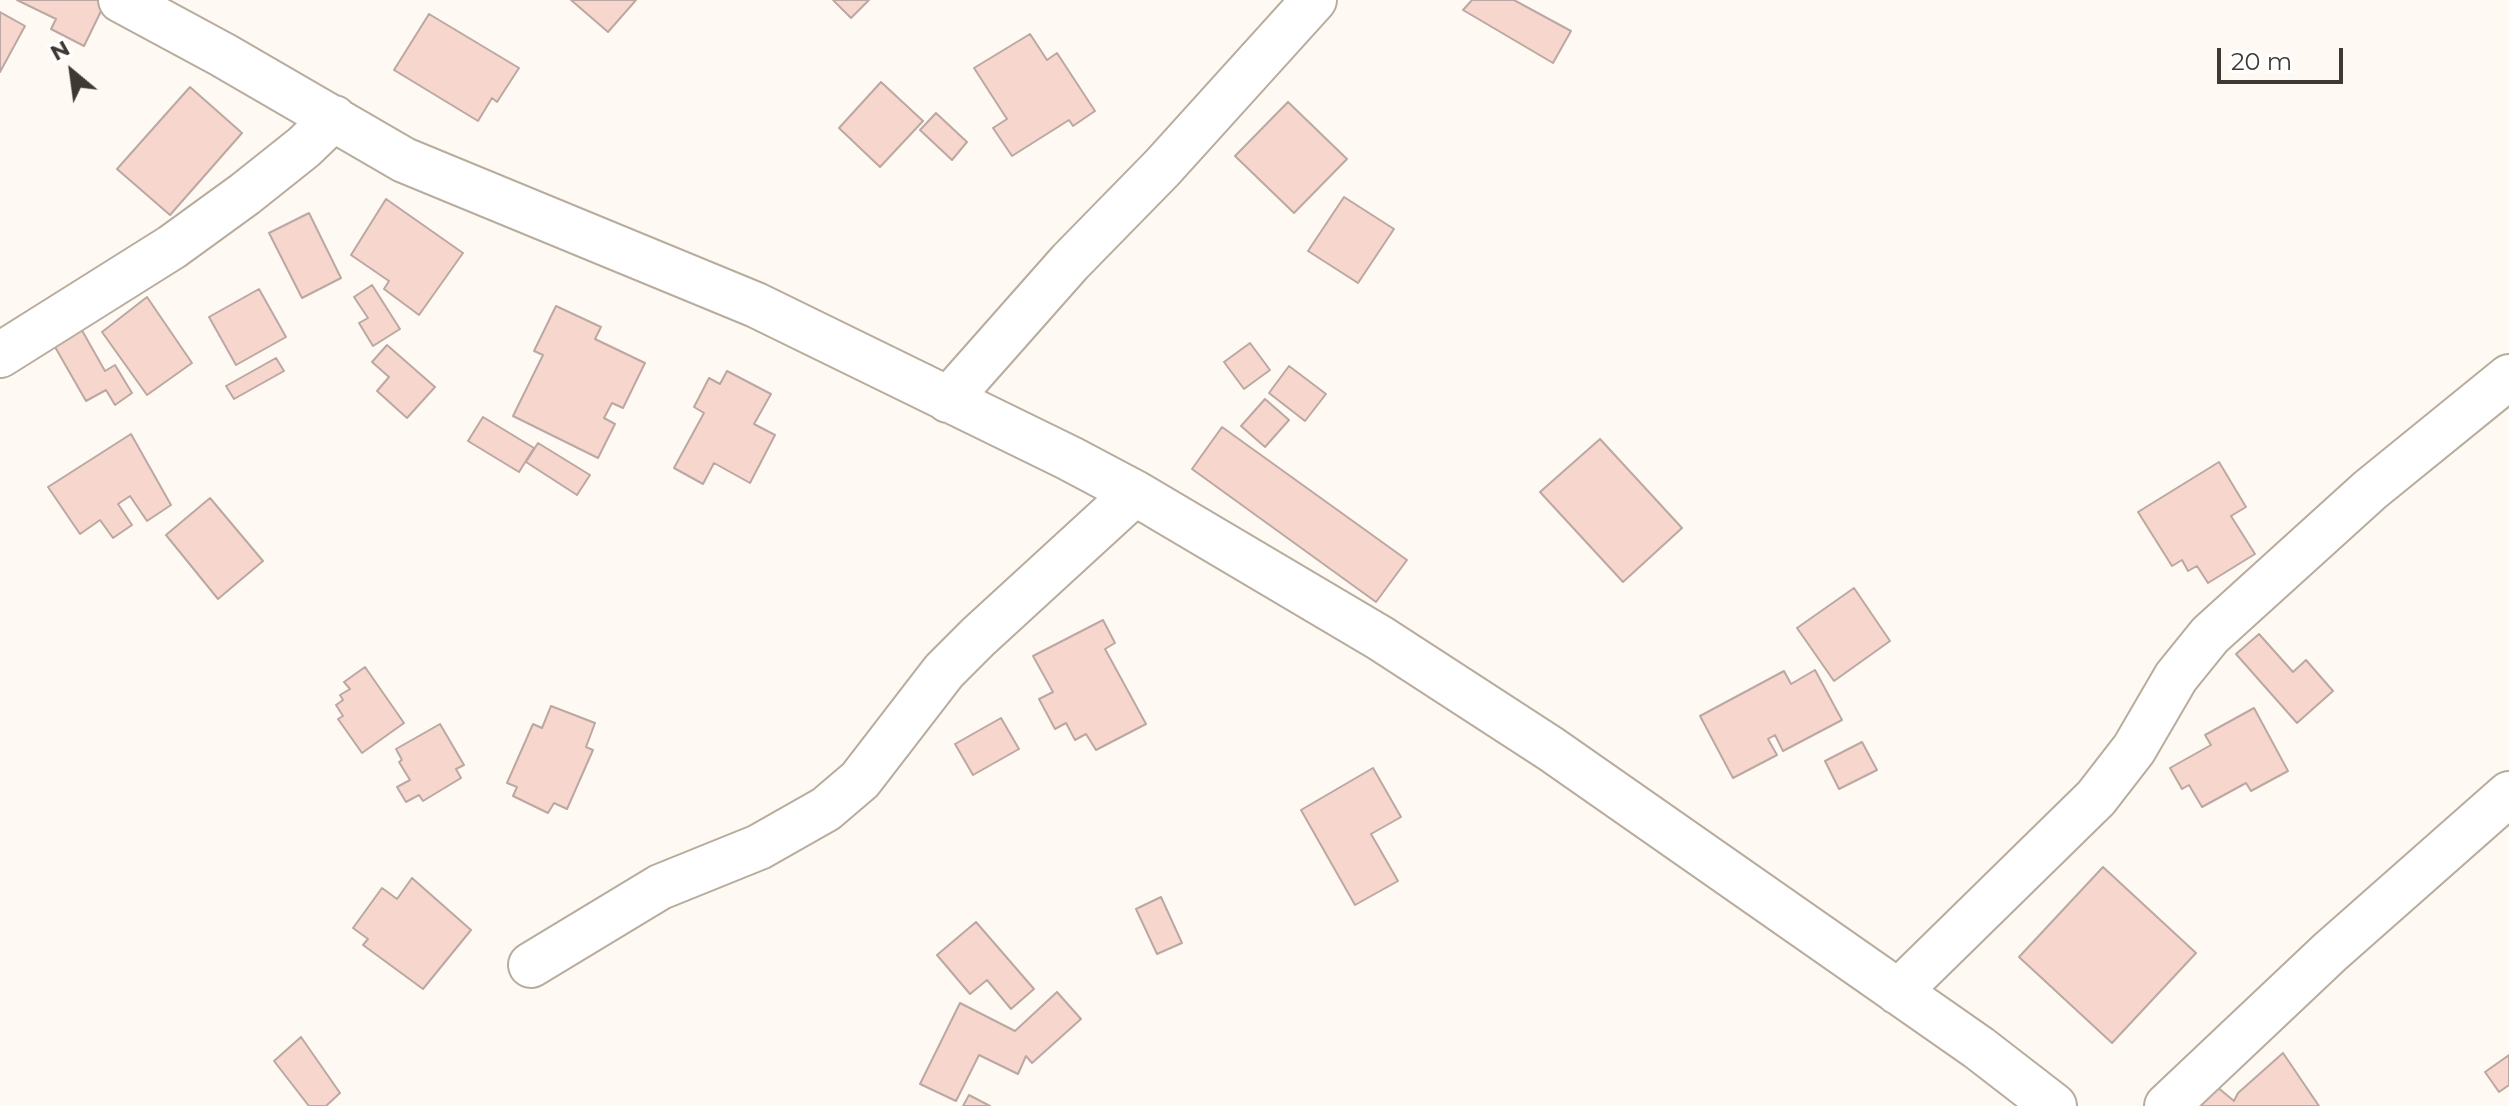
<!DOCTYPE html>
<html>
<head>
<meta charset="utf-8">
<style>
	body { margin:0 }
	#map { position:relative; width:2509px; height:1106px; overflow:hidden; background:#fff9f3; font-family:Montserrat,sans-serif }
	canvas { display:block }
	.north { position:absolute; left:32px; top:32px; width:80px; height:80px; -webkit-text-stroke:6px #fff; paint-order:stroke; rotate:331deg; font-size:22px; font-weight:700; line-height:32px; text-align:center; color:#3e3934 }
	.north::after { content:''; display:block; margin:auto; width:28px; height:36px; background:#3e3934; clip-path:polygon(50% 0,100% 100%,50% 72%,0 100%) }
	.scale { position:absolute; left:2217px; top:48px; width:126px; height:36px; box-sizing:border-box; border:4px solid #3e3934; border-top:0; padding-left:10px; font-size:24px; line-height:28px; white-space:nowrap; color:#3e3934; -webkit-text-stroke:6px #fff; paint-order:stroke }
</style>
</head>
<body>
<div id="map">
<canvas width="2509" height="1106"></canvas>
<div class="north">N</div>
<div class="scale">20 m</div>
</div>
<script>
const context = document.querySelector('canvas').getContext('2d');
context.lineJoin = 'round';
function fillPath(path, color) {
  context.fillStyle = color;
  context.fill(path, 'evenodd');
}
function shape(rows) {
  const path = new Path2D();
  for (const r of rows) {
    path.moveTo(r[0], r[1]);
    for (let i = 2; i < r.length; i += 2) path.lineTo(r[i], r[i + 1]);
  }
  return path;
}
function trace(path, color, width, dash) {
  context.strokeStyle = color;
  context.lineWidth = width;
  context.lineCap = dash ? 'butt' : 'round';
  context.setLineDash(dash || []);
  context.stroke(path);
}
const building = shape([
	[17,0,104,0,106,1,84,46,51,29,56,19,17,0],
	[571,0,636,0,608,32,571,0],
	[833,0,869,0,851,18,833,0],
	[1472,0,1514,0,1571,31,1553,63,1463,10,1472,0],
	[0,12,25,26,0,72,0,12],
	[429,14,519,68,497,102,492,98,478,121,394,70,429,14],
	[1030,34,1047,60,1057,53,1095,111,1073,126,1069,120,1012,156,993,128,1007,119,974,68,1030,34],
	[881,82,923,121,880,167,839,128,881,82],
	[190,87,242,133,170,215,117,169,190,87],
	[1288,102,1347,159,1294,213,1235,156,1288,102],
	[936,113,967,142,952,160,920,130,936,113],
	[1344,197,1394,229,1358,283,1308,251,1344,197],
	[386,199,463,253,419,315,384,289,389,281,351,255,386,199],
	[309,213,341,278,302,298,269,233,309,213],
	[372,285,400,329,373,346,359,323,368,318,354,297,372,285],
	[259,289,286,337,236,365,209,317,259,289],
	[147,297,192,363,147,395,102,332,147,297],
	[556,306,601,327,595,339,645,363,623,408,612,403,604,418,615,424,598,458,513,416,543,355,534,351,556,306],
	[75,318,105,371,115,365,132,393,115,405,106,390,86,401,47,333,75,318],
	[1250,343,1270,370,1244,389,1224,362,1250,343],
	[387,345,435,387,407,418,377,391,389,377,372,362,387,345],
	[276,358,284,371,234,399,226,386,276,358],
	[1289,366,1326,394,1305,421,1269,393,1289,366],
	[727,371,771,394,754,424,775,435,750,483,714,463,703,484,674,468,704,413,694,407,709,378,720,384,727,371],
	[1265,399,1289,420,1265,447,1241,426,1265,399],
	[483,417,534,448,519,472,468,441,483,417],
	[1222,427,1407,560,1376,602,1192,469,1222,427],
	[131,434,171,505,147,521,130,496,118,504,132,525,113,538,100,520,80,534,48,487,131,434],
	[1600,439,1682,528,1623,582,1540,492,1600,439],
	[538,443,590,475,577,495,526,462,538,443],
	[2219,462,2246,507,2231,516,2255,554,2208,583,2197,566,2188,571,2182,560,2172,566,2138,512,2219,462],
	[210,498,263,561,218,599,166,535,210,498],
	[1854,588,1890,641,1834,681,1797,628,1854,588],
	[1103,620,1115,643,1105,649,1146,724,1096,750,1086,734,1075,740,1066,723,1055,729,1039,699,1053,692,1033,656,1103,620],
	[2259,634,2293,672,2306,660,2333,691,2297,723,2236,654,2259,634],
	[365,667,404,723,362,753,338,719,343,716,336,705,343,700,340,695,350,689,344,682,365,667],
	[1815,670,1842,720,1783,751,1775,735,1768,739,1777,755,1733,778,1700,716,1784,671,1791,684,1815,670],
	[551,706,595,723,586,747,593,750,567,809,554,803,548,813,513,796,517,787,507,783,533,724,542,728,551,706],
	[2254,708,2288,771,2251,791,2246,783,2202,807,2189,785,2182,789,2170,768,2211,745,2205,735,2254,708],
	[1001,718,1019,749,973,775,955,744,1001,718],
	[440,724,464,765,456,769,461,778,423,801,419,795,406,802,397,787,410,780,399,762,402,760,396,749,440,724],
	[1862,742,1877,770,1839,789,1825,761,1862,742],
	[1373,768,1401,817,1371,834,1398,881,1355,905,1301,810,1373,768],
	[2103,867,2196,953,2112,1043,2019,957,2103,867],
	[412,878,471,930,423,989,363,945,368,939,353,928,382,888,397,899,412,878],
	[1161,897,1182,943,1157,954,1136,909,1161,897],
	[976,922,1034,989,1011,1009,987,980,970,994,937,955,976,922],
	[1057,992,1081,1019,1032,1063,1026,1056,1018,1074,979,1055,956,1101,920,1084,960,1003,1015,1031,1057,992],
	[301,1037,340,1093,326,1106,309,1106,274,1061,301,1037],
	[2283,1053,2319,1106,2188,1106,2210,1081,2234,1101,2238,1093,2283,1053],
	[2509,1055,2509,1085,2499,1092,2485,1072,2509,1055],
	[969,1095,990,1106,963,1106,969,1095]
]);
const street = shape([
	[121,0,223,55,404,160,756,305,1069,458,1135,493,1380,638,1551,749,1979,1048,2054,1106],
	[0,355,172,247,245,194,304,147,334,118],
	[948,400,1070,262,1162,168,1314,0],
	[531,965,660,887,759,847,826,809,860,780,944,671,978,637,1135,493],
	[1898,992,2096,798,2134,749,2176,677,2210,635,2370,490,2509,377],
	[2167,1106,2330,952,2509,794]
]);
fillPath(building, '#f6d6cd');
trace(building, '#bca8a2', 2);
trace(street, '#b8ac9e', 48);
trace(street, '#fff', 44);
</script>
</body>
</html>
